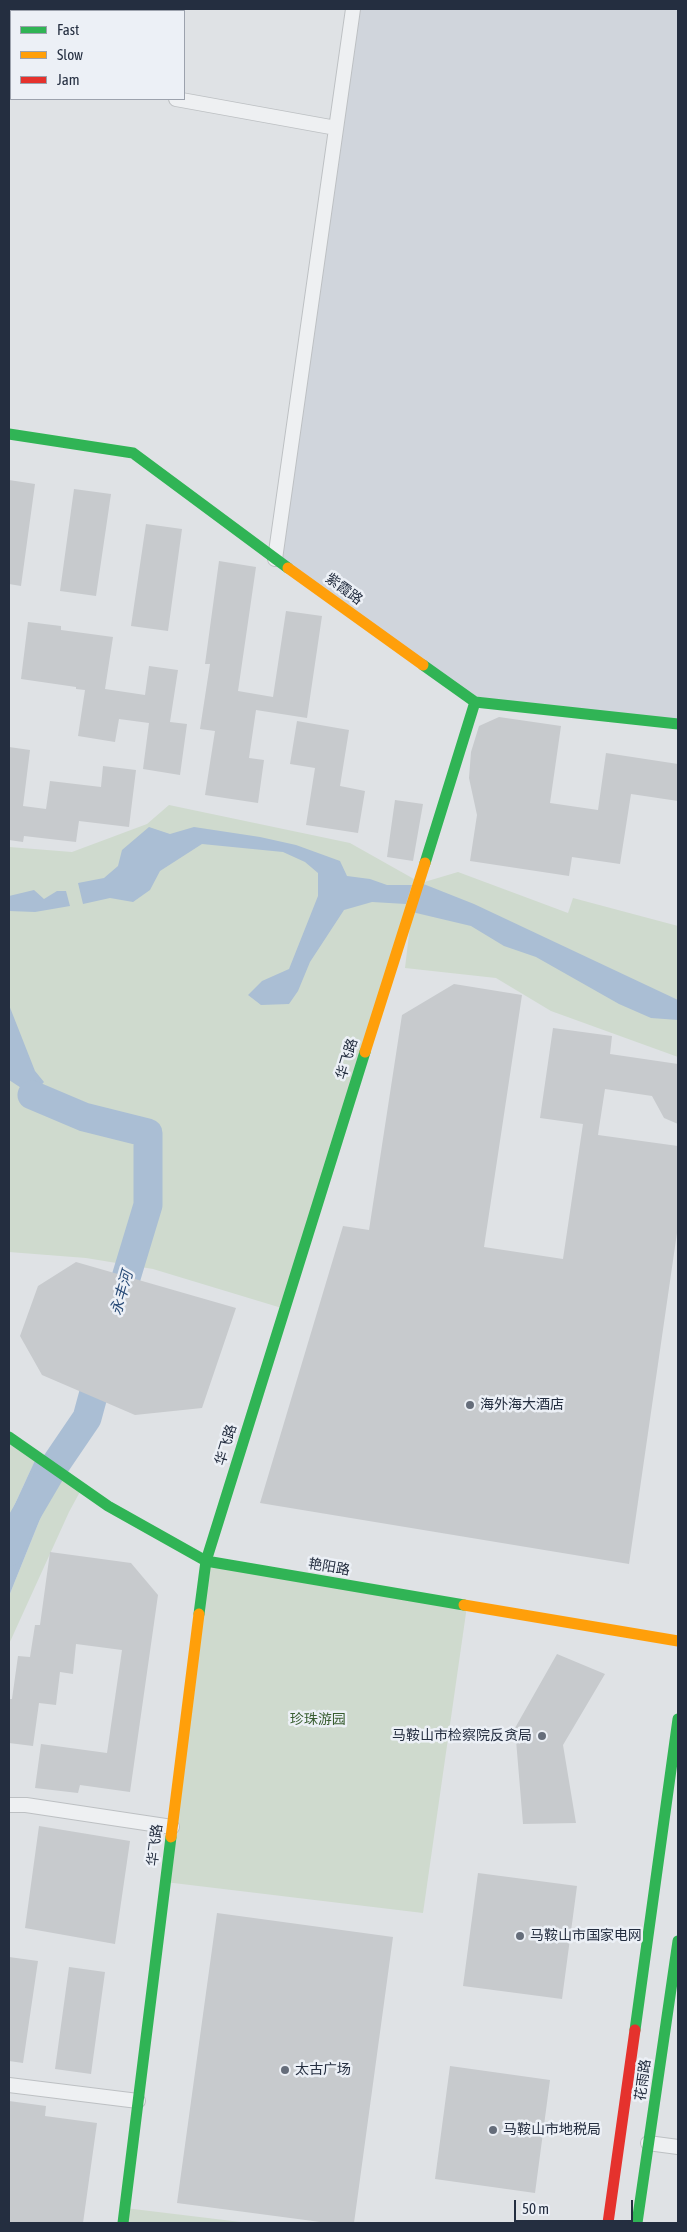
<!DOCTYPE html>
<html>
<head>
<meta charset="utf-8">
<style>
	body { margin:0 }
	#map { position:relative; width:687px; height:2232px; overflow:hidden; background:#dfe2e5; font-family:"Asap Condensed",sans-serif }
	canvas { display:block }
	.frame { position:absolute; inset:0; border:10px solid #242e40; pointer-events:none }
	.legend { position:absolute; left:10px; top:10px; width:175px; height:90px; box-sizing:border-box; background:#ecf0f6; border:1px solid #9ca2ad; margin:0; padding:6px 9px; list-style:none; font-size:15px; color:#242e40 }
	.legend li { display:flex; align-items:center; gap:10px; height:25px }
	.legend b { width:25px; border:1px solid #9ca2ad }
	.scale { position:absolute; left:514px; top:2200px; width:119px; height:22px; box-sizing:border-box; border:2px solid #242e40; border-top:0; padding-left:6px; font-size:15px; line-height:18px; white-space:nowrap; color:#242e40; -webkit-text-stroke:4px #ecf0f6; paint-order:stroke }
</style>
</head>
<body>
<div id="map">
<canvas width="687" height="2232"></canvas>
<div class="frame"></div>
<ul class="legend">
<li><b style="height:6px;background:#30b455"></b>Fast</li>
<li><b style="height:6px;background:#ff9f0a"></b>Slow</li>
<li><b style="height:6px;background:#e5322d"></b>Jam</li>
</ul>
<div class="scale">50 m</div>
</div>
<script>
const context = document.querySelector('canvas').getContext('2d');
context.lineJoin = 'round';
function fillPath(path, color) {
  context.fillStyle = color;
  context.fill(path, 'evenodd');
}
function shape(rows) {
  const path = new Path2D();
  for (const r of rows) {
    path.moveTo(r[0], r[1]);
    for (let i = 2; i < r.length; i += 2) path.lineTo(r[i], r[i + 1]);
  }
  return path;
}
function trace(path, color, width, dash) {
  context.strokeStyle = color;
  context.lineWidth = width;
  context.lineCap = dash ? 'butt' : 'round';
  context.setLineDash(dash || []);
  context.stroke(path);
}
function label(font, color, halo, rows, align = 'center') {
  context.font = font + ' "Asap Condensed","Noto Sans SC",sans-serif';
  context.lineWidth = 5;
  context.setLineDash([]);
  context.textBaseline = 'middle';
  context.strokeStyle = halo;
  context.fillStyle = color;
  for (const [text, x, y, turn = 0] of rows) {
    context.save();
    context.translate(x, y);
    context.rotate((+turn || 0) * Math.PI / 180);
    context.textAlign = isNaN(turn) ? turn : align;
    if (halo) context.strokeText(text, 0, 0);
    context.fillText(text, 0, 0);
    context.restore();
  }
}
const built = shape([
	[353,9,678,9,678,724,475,702,275,559]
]);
const green = shape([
	[169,805,350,843,421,883,458,872,568,913,573,898,678,926,678,1057,551,1011,496,978,405,968,411,917,285,1309,153,1269,86,1258,9,1252,9,847,72,852,147,824],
	[9,1437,37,1456,9,1517],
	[59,1472,82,1488,69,1512,9,1644,9,1596],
	[206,1561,467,1606,423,1913,165,1882],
	[125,2208,249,2223,123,2223]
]);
const water = shape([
	[149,827,170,834,194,827,260,837,296,845,340,861,347,876,370,879,387,885,412,885,406,904,372,902,344,910,310,962,298,991,289,1004,261,1005,248,995,262,981,289,969,318,896,318,873,305,862,283,852,202,844,160,871,150,890,133,902,110,898,83,904,78,883,104,878,118,866,122,850],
	[421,883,474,904,678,1000,678,1020,651,1018,619,1004,536,957,504,946,471,926,412,912],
	[34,890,44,899,57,891,66,891,70,906,35,912,9,911,9,896],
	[9,1005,35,1071,44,1082,32,1095,9,1080],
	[37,1456,59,1472,9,1596,9,1517]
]);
const river = shape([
	[32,1095,84,1117,148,1133,148,1205,115,1314],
	[9,1552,19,1526,53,1468,87,1418,103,1359]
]);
const building = shape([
	[9,480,35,484,21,586,9,584],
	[74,489,111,494,96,596,60,591],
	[146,524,182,529,168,631,131,626],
	[219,561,256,567,238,691,273,697,286,611,322,616,307,718,256,710,249,758,264,760,258,803,205,795,215,731,200,729,210,664,205,664],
	[28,622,61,626,61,630,113,637,105,689,145,695,149,666,178,670,170,722,187,724,180,775,143,769,149,723,119,719,115,742,78,736,85,690,76,689,76,687,21,679],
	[499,717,561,726,550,803,598,810,606,753,678,764,678,801,631,794,620,864,572,857,569,876,470,861,477,815,469,778,471,752,479,726],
	[297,721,349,730,340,786,365,791,358,833,306,825,315,768,290,764],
	[9,747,30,750,23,806,46,809,50,781,101,787,103,766,136,770,129,827,79,821,76,842,24,836,23,842,9,840],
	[395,800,423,804,413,861,387,857],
	[454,984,522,995,484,1247,563,1259,583,1124,540,1118,553,1028,612,1036,610,1054,678,1064,678,1124,664,1118,652,1096,605,1089,599,1128,598,1135,678,1146,678,1226,629,1564,260,1503,343,1226,369,1230,402,1015],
	[76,1262,236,1308,202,1408,135,1415,42,1375,20,1336,38,1286],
	[50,1552,131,1563,158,1595,130,1792,80,1785,78,1793,35,1788,41,1744,107,1753,122,1650,76,1644,73,1674,60,1672,56,1705,39,1703,33,1746,9,1743,9,1699,12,1699,18,1656,30,1657,35,1625,40,1625],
	[557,1654,605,1674,563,1745,576,1823,523,1824,515,1728],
	[39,1826,130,1841,115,1944,25,1928],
	[478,1873,577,1886,562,1999,463,1986],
	[217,1913,393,1937,354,2223,328,2223,177,2203],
	[9,1957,38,1961,23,2063,9,2061],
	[69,1967,105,1972,91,2074,55,2069],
	[450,2066,550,2080,535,2193,435,2179],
	[9,2101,46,2106,45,2116,97,2123,83,2223,9,2223]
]);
const street = shape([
	[176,99,336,128],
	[275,559,353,9],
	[9,1805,26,1805,172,1827],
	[9,2085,138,2101],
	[648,2143,678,2147]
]);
const fast = shape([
	[9,434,133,453,288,568],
	[423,665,475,702,678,724],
	[425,863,475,702],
	[9,1437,108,1506,206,1561,464,1605],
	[199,1614,206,1561,365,1052],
	[635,2030,678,1719],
	[123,2223,171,1837],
	[637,2223,678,1941]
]);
const slow = shape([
	[288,568,423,665],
	[365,1052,425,863],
	[464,1605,678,1641],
	[171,1837,199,1614]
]);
const jam = shape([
	[608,2223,635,2030]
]);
const markers = [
	[470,1405,5,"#656d7a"],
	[542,1736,5,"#656d7a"],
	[520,1936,5,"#656d7a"],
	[285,2070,5,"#656d7a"],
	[493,2130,5,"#656d7a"]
];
const streetNames = [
	["紫霞路",344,589,36],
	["华飞路",347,1059,-73],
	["华飞路",226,1445,-73],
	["艳阳路",329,1567,10],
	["华飞路",155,1845,-83],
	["花雨路",643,2080,-82]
];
const poiNames = [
	["海外海大酒店",480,1405],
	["马鞍山市检察院反贪局",532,1736,"right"],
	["马鞍山市国家电网",530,1936],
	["太古广场",295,2070],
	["马鞍山市地税局",503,2130]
];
const parkNames = [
	["珍珠游园",318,1720]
];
const waterNames = [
	["永丰河",122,1293,-74]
];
fillPath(built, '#d0d5dc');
fillPath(green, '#cfdace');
fillPath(water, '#aabed4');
trace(river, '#aabed4', 29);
fillPath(building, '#c7cacd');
trace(street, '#bdc0c3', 16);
trace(street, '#eef0f2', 14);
trace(fast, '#30b455', 11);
trace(slow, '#ff9f0a', 11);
trace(jam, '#e5322d', 11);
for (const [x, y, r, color] of markers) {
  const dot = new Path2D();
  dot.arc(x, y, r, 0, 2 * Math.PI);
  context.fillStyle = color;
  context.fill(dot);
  trace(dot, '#ecf0f6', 2);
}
label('14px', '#242e40', '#ecf0f6', streetNames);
label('14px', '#242e40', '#ecf0f6', poiNames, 'left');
label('14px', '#385d30', '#ecf0f6', parkNames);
label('italic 15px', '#2a4c78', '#ecf0f6', waterNames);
</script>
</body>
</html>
